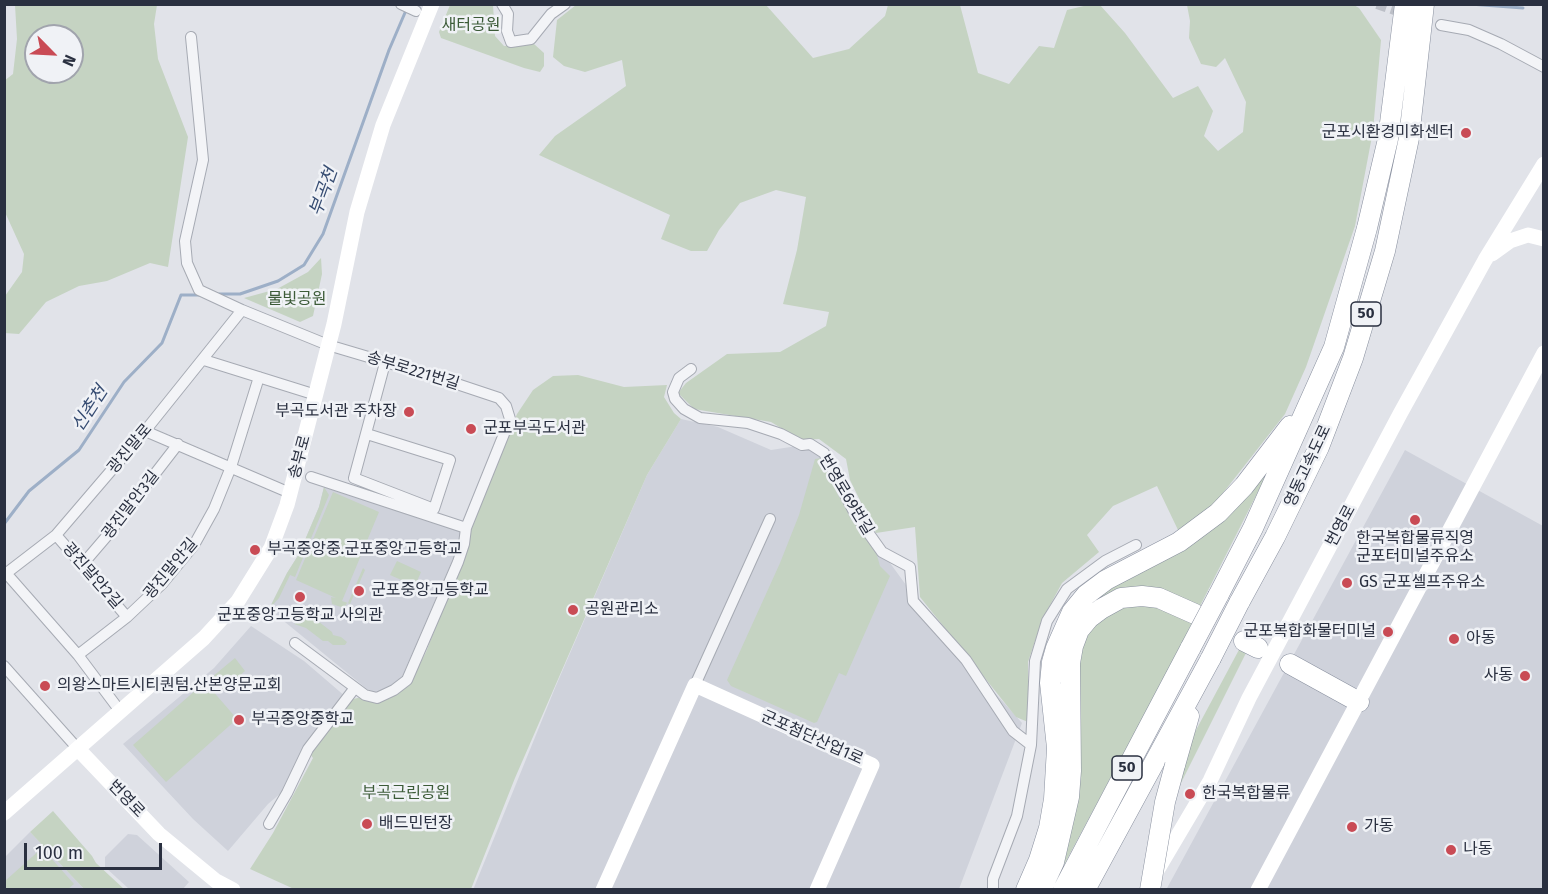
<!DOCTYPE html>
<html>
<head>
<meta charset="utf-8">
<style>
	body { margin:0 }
	#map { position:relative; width:1548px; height:894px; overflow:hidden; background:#e1e3e9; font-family:"Fira Sans",sans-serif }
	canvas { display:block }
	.frame { position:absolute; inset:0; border:6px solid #2a3040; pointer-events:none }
	.north { position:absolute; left:24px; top:24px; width:60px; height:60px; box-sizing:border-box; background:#f0f2f6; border:2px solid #a1a4ad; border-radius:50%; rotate:114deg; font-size:16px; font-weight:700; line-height:24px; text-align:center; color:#2a3040 }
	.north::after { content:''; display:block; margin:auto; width:21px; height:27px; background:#c94b55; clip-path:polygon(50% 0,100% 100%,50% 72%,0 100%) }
	.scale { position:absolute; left:24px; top:843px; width:138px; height:27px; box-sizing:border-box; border:3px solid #2a3040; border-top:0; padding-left:8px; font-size:18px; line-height:21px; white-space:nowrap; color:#2a3040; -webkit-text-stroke:4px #f0f2f6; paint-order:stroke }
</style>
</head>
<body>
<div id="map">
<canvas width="1548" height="894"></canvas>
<div class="frame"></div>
<div class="north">N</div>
<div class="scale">100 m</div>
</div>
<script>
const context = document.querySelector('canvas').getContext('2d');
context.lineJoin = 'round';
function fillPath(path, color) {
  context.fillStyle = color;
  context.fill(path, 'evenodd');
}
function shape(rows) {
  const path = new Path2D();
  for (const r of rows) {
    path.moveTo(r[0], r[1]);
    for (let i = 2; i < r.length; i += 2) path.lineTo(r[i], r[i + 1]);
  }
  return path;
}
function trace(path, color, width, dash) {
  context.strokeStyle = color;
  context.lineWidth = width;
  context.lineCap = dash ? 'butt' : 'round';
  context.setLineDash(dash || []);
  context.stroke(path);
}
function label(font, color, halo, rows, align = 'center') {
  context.font = font + ' "Fira Sans","Noto Sans KR",sans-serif';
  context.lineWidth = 5;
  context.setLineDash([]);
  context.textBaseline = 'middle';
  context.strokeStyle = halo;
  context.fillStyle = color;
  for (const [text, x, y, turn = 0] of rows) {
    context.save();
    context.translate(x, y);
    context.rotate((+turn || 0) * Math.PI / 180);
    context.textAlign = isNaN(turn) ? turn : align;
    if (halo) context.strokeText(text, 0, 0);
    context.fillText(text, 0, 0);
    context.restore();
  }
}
const built = shape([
	[681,419,718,427,771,450,810,444,824,453,882,552,906,585,913,601,1022,723,959,889,473,890,555,688,647,475],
	[1405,450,1543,526,1543,889,1166,890],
	[324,487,460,531,460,541,456,552,401,679,386,690,377,693,367,689,269,609,287,573,299,554,319,507],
	[251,626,304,661,346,697,305,748,281,793,268,804,228,851,193,819,123,744,214,668],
	[30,832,84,889,5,890,5,857],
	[128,834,137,835,189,882,183,889,129,889,105,867,105,857]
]);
const green = shape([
	[15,5,157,5,154,24,158,59,188,137,168,267,150,263,107,281,79,286,46,302,19,334,4,333,5,296,22,272,24,254,4,210,4,81,13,74,17,39],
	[36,36,72,36,72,72,36,72],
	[450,5,493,5,495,36,504,46,534,44,544,53,544,66,540,72,524,68,441,38,439,32],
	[576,5,766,5,813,58,849,49,885,16,888,5,960,5,978,73,1009,84,1039,46,1054,48,1067,10,1088,5,1100,5,1125,33,1173,98,1198,86,1213,111,1204,136,1218,151,1243,132,1246,102,1225,58,1216,67,1201,64,1189,38,1190,21,1187,5,1354,5,1359,8,1381,40,1373,131,1355,226,1306,367,1285,414,1212,507,1178,530,1157,486,1113,506,1087,535,1099,552,1062,583,1042,620,1028,662,1028,722,1016,717,920,597,915,527,876,533,850,480,846,459,819,439,801,440,771,422,694,409,678,393,686,383,727,354,780,352,826,326,829,312,783,304,797,250,806,197,776,190,740,203,719,230,707,251,691,251,661,239,670,215,539,155,555,136,626,86,622,60,585,72,564,66,553,57,557,20],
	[321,258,322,274,313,316,300,322,244,298,277,289,308,272],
	[578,375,624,387,667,385,664,397,674,413,681,419,647,475,515,778,471,889,294,889,250,869,273,833,313,758,310,754,350,700,361,697,389,699,410,683,426,652,453,583,467,535,517,414,533,390,553,376],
	[821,458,838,495,876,552,880,566,890,576,846,676,839,673,817,722,814,723,731,686,727,680,780,563,799,515,815,459],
	[1270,468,1198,610,1175,598,1083,610,1096,596],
	[324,487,329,495,295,577,290,575,279,598,269,609,287,573,299,554,319,507],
	[333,492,379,512,342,601,348,603,363,568,365,570,350,604,347,603,344,608,332,604,331,597,336,598,296,580],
	[397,561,421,572,415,586,390,575],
	[1139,601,1193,619,1186,637,1051,889,1076,663,1088,630,1121,604],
	[314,618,332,632,333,635,341,637,347,642,345,645,333,645,328,641,323,641,306,628,294,624,305,619],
	[1241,646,1248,649,1170,805,1195,732],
	[235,658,245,671,223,690,212,677],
	[205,682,237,719,166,782,133,745],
	[53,811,92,856,96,863,124,889,84,889,30,832],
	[42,848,74,884,68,889,5,889,5,881]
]);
const stream = shape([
	[1470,4,1523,8],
	[219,294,240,294,278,281,304,265,323,234,389,50,407,8],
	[4,524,29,491,79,450,124,382,162,343,181,295,201,295]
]);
const streetTunnel = shape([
	[1377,4,1406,14]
]);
const street = shape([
	[401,4,416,11],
	[502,4,508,14,507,31,511,42,531,39,551,14,565,4],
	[1441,25,1469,30,1501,44,1544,67],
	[191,37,203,160,185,241,187,263,199,290,242,310,328,345,439,378,499,398,506,406,510,419,466,528,464,544,458,562,407,680,394,690,377,698,365,695,295,643],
	[204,360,316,395],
	[691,369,679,378,673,392,675,399,684,409,700,418,748,423,781,434,802,445,810,444,824,453,855,514,882,552,910,567,913,601,966,660,1013,731,1031,745],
	[145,431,290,493],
	[367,434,450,460,434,509,354,478,385,363],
	[311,477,466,528],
	[56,535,127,617],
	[82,565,106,537,178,444],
	[6,573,78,655,120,711],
	[4,575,56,535,145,431,242,310],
	[78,655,127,617,162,584,194,545,214,509,231,467,259,377],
	[4,666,78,749],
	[695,685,770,519],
	[269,824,287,793,308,749,354,689],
	[993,890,993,879,1017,816,1031,745,1035,661,1047,621,1067,589,1105,561,1136,545]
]);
const secondary = shape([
	[1492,254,1510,241,1528,235,1544,239],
	[78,749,159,834,216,881,233,890],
	[4,813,204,638,238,601,271,548,287,505,334,324,357,212,383,125,432,4],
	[1155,874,1210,781,1249,698,1400,414,1485,260,1544,164],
	[603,890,695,685,872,765,817,890],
	[1258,890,1544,353]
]);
const highway = shape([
	[1218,596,1253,528,1334,347,1367,228,1388,139,1405,4],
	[1239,603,1275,537,1319,447,1353,358,1385,251,1409,138,1424,4],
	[1244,641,1258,648],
	[1290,664,1359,702],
	[1175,765,1189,716],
	[1026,890,1039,860,1049,828,1054,799,1057,748,1050,683,1052,662,1056,648,1072,612,1086,595,1106,580,1179,542,1218,513,1244,486,1290,426],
	[1041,890,1054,862,1069,797,1071,771,1070,663,1073,646,1079,630,1089,618,1101,609,1121,598,1142,596,1159,598,1195,614],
	[1063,890,1191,647],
	[1085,890,1211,658]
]);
const highwayBridge = shape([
	[1191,647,1218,596],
	[1211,658,1239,603],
	[1150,890,1165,802,1175,765]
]);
const markers = [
	[1466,133,6,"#c94b55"],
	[409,412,6,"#c94b55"],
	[471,429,6,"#c94b55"],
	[1415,520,6,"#c94b55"],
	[255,550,6,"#c94b55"],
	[1347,583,6,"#c94b55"],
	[359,591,6,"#c94b55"],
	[300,597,6,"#c94b55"],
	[573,610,6,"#c94b55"],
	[1388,632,6,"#c94b55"],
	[1454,639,6,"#c94b55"],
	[1525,676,6,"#c94b55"],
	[45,686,6,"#c94b55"],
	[239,720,6,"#c94b55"],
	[1190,794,6,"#c94b55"],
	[367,824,6,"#c94b55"],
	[1352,827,6,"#c94b55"],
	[1451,850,6,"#c94b55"]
];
const shields = [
	[1366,314,30],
	[1127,768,30]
];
const shieldNames = [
	["50",1366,314],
	["50",1127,768]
];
const parkNames = [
	["새터공원",471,26],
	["물빛공원",297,300],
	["부곡근린공원",406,794]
];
const poiNames = [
	["군포시환경미화센터",1454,133,"right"],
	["부곡도서관 주차장",397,412,"right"],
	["군포부곡도서관",483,429],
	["한국복합물류직영",1415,539,"center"],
	["군포터미널주유소",1415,557,"center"],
	["부곡중앙중.군포중앙고등학교",267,550],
	["GS 군포셀프주유소",1359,583],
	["군포중앙고등학교",371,591],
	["공원관리소",585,610],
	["군포중앙고등학교 사의관",300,616,"center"],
	["군포복합화물터미널",1376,632,"right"],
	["아동",1466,639],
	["사동",1513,676,"right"],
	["의왕스마트시티퀀텀.산본양문교회",57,686],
	["부곡중앙중학교",251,720],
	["한국복합물류",1202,794],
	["배드민턴장",379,824],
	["가동",1364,827],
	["나동",1463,850]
];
const streetNames = [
	["송부로221번길",413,371,17],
	["광진말로",130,449,-50],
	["송부로",300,457,-75],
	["영동고속도로",1308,466,-65],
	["번영로69번길",846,495,59],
	["광진말안3길",131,505,-52],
	["번영로",1341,526,-62],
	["광진말안길",171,569,-50],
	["광진말안2길",92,576,49],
	["군포첨단산업1로",812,738,24],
	["번영로",126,799,46]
];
const waterNames = [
	["부곡천",324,192,-70],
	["신촌천",90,409,-57]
];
fillPath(built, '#cfd2db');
fillPath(green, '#c5d3c2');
trace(stream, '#9dafc7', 3);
trace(streetTunnel, '#bcbfc7', 10, [10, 5]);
trace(street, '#a6aab3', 12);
trace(highway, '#89909f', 21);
trace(street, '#f3f4f7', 10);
trace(secondary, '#fff', 15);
trace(highway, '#fff', 20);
trace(highwayBridge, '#89909f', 21, []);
trace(highwayBridge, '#fff', 20);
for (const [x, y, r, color] of markers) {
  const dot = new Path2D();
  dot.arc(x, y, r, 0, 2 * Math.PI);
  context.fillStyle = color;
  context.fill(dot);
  trace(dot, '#f0f2f6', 2);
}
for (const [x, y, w] of shields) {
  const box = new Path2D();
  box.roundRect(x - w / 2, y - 12, w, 24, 4.5);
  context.fillStyle = '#f0f2f6';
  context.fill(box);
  trace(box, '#2a3040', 1.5);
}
label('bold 15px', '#2a3040', null, shieldNames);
label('16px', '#3c5b38', '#f0f2f6', parkNames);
label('16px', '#2a3040', '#f0f2f6', poiNames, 'left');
label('16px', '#2a3040', '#f0f2f6', streetNames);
label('italic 18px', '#364c72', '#f0f2f6', waterNames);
</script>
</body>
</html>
